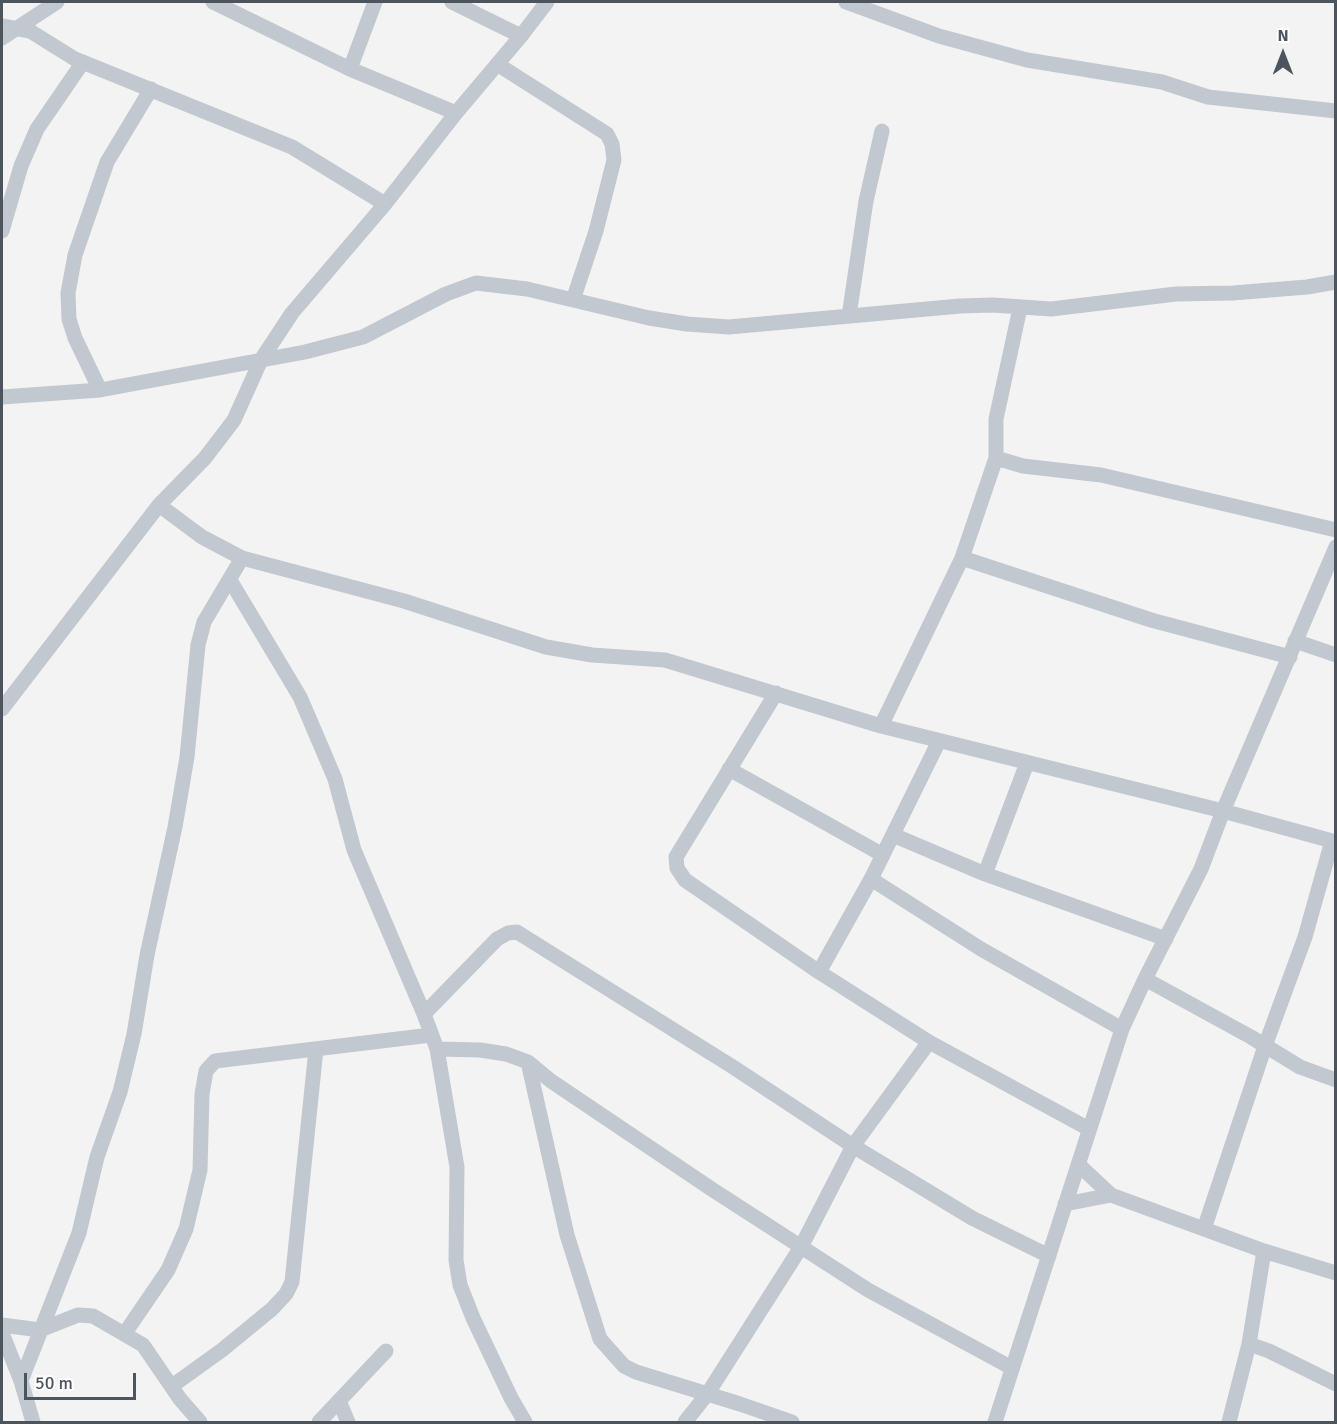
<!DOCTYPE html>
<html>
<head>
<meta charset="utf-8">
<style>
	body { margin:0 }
	#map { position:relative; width:1337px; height:1424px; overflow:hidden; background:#f4f3f3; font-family:Signika,sans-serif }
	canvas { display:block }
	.frame { position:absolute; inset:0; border:3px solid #4c545e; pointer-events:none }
	.north { position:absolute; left:1253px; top:24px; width:60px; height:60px; -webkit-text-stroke:4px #fff; paint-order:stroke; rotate:0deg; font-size:16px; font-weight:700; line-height:24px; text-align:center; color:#4c545e }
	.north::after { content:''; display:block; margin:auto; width:21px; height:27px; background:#4c545e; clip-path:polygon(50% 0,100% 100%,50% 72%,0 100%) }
	.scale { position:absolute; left:24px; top:1373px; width:112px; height:27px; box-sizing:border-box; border:3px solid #4c545e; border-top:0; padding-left:8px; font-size:18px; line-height:21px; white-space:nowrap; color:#4c545e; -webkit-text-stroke:4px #fff; paint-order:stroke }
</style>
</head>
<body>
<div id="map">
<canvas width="1337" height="1424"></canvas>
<div class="frame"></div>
<div class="north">N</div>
<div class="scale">50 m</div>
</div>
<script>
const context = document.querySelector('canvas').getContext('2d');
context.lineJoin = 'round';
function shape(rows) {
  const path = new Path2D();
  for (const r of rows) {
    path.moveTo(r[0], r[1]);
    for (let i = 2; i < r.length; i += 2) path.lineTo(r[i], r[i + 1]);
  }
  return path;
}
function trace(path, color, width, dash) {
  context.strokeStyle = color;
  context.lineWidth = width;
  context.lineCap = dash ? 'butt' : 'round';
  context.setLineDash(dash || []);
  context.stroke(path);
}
const street = shape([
	[213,2,350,69,456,113],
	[452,2,521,36],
	[547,2,521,36,456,113,385,204,292,313,261,360,234,420,205,458,159,505,202,537,242,558,404,601,546,647,592,655,665,660,881,726,1223,811,1336,842],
	[846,2,939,36,1027,60,1162,82,1208,97,1336,111],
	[2,26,30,31,75,59,292,147,385,204],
	[2,38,57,2],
	[497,64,607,134,612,144,614,160,596,231,573,300],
	[350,69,375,2],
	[2,231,21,166,37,129,83,62],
	[1020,308,996,419,996,458,1023,466,1101,475,1336,530],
	[849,316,866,201,882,131],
	[100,390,75,338,69,319,68,293,75,255,107,162,151,89],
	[2,397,100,390,305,352,363,337,446,294,476,283,527,289,649,318,687,324,729,327,960,306,993,305,1051,309,1176,294,1233,293,1307,287,1336,282],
	[962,558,1151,620,1290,657],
	[230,580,300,697,318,739,335,779,354,850,424,1014,437,1049,457,1167,456,1260,460,1285,473,1318,511,1398,525,1422],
	[1295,641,1336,655],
	[776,693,676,857,677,868,685,880,819,972,929,1042,1089,1129],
	[2,709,159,505],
	[881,726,962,558,996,458],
	[729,769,883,855],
	[893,835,985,874,1166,939],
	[985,874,1027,763],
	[871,879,981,949,1122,1029],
	[819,972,871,879,939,741],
	[1145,979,1251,1037,1300,1067,1336,1080],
	[424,1014,497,939,508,933,517,932,733,1067,853,1146,972,1218,1049,1256],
	[437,1049,480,1050,506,1054,528,1062,551,1081,713,1190,868,1290,1012,1368],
	[528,1062,567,1235,600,1339,624,1366,636,1372,740,1404,792,1422],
	[1080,1166,1111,1195],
	[1065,1204,1111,1195,1264,1251,1249,1344,1269,1351,1336,1384],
	[1204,1229,1265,1046,1305,937,1332,841],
	[1264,1251,1336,1273],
	[2,1325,40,1330,78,1315,93,1316,143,1345,180,1399,200,1422],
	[2,1333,21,1381,33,1422],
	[125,1333,168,1270,186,1229,200,1170,202,1094,206,1071,215,1061,431,1035],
	[21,1381,79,1233,97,1157,120,1092,134,1034,147,955,175,827,187,757,198,645,204,622,242,558],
	[172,1386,222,1350,272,1309,286,1294,292,1282,316,1049],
	[339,1401,348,1422],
	[319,1422,386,1351],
	[685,1422,708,1393,801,1247,853,1146,929,1042],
	[995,1422,1122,1029,1145,979,1201,869,1223,811,1336,547],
	[1229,1422,1249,1344]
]);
trace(street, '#c2c8cf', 15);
</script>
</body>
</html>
